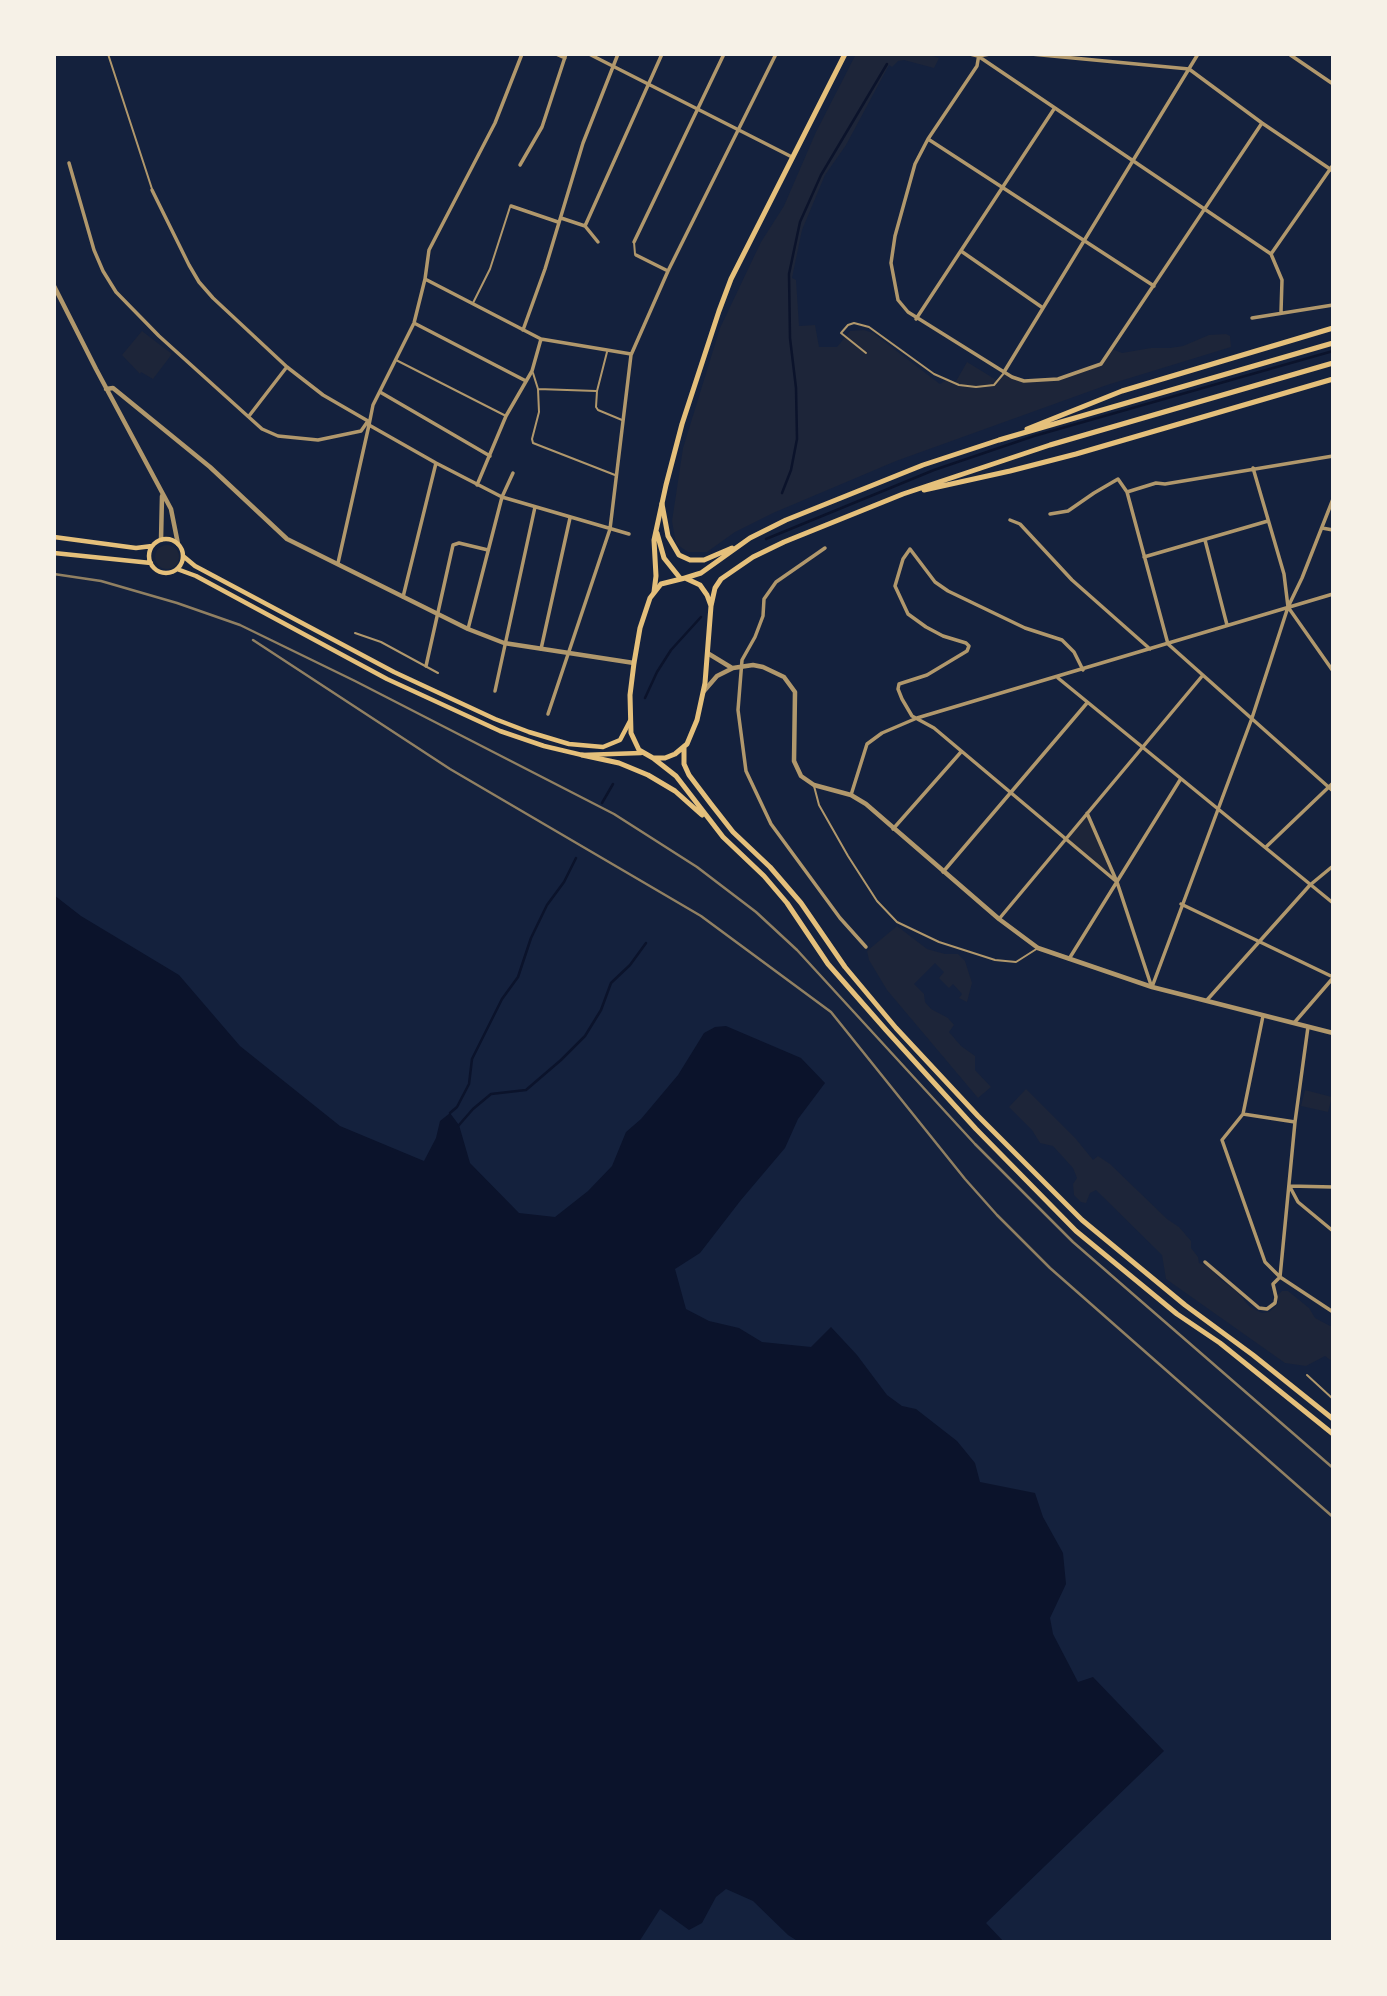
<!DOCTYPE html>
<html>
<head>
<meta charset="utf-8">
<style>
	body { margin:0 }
	#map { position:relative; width:1387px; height:1996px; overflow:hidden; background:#14213d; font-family:"PT Sans",sans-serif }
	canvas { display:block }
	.frame { position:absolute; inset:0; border:56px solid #f6f1e7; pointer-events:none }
</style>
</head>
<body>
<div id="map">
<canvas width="1387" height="1996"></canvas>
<div class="frame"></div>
</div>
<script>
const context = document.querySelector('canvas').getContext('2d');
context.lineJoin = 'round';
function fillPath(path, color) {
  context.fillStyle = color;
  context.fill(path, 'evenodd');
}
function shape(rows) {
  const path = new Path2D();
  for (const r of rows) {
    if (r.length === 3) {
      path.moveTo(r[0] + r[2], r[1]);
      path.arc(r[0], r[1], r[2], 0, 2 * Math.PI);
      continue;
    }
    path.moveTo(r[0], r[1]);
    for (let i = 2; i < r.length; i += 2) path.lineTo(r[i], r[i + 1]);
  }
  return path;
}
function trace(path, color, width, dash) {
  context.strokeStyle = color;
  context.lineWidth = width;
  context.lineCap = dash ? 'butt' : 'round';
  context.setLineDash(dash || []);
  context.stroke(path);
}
const green = shape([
	[856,54,926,54,939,58,934,68,904,60,898,61,892,67,889,65,846,145,825,175,802,230,792,278,796,280,799,326,815,325,819,347,837,347,850,331,864,330,873,333,940,384,946,380,955,383,967,362,998,381,1004,372,1024,381,1058,379,1101,364,1112,349,1122,353,1151,348,1170,348,1183,346,1209,335,1226,334,1230,336,1231,347,1107,385,896,461,773,513,735,532,707,552,688,552,676,544,672,521,683,448,720,328,761,242,784,206,816,132],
	[142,331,172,354,153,379,141,372,140,374,122,355],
	[167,557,12],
	[1087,813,1117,882,1064,839],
	[897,926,927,949,945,954,958,954,965,961,972,983,967,1002,959,998,962,994,953,984,949,988,939,978,944,972,935,963,914,984,924,994,925,1002,931,1009,948,1018,954,1025,949,1032,961,1046,975,1056,975,1070,991,1087,978,1098,887,990,869,960,867,951],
	[1026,1089,1076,1139,1093,1160,1098,1156,1110,1164,1167,1219,1179,1227,1191,1241,1191,1248,1198,1257,1199,1263,1208,1266,1220,1279,1237,1292,1250,1307,1262,1313,1269,1312,1278,1304,1278,1295,1282,1291,1288,1291,1309,1308,1315,1318,1330,1326,1333,1325,1333,1362,1325,1356,1306,1366,1285,1363,1166,1279,1162,1255,1096,1190,1090,1193,1086,1203,1081,1202,1074,1195,1073,1184,1077,1178,1073,1168,1053,1146,1040,1143,1032,1130,1009,1107],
	[1305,1090,1332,1097,1328,1112,1301,1106]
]);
const water = shape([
	[54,895,81,916,179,975,240,1046,340,1126,424,1161,436,1138,440,1121,450,1113,459,1125,470,1163,519,1213,555,1217,588,1191,612,1166,626,1132,641,1119,678,1075,704,1033,715,1027,726,1026,801,1058,825,1083,798,1119,785,1148,741,1200,700,1253,675,1269,686,1309,709,1321,739,1328,762,1342,811,1347,831,1327,857,1355,887,1395,902,1406,916,1409,957,1441,975,1463,980,1482,1035,1493,1043,1517,1063,1553,1066,1584,1050,1618,1053,1634,1078,1682,1093,1677,1164,1751,986,1923,1004,1942,799,1942,788,1935,753,1901,726,1889,716,1897,702,1923,689,1930,660,1909,639,1942,54,1942]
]);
const stream = shape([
	[782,493,791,470,797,439,796,388,790,338,789,274,800,222,821,175,887,64],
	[766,539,934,470,1034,436,1333,351],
	[645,698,657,672,671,650,701,617],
	[602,803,613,784],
	[450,1113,457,1107,469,1084,472,1059,502,999,518,977,531,938,547,905,564,882,576,858],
	[459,1125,473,1109,491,1094,526,1090,561,1060,585,1036,601,1010,611,983,630,965,646,943]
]);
const service = shape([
	[108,54,152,189],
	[634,242,635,254],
	[473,303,490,269,510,207],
	[607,352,597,391,596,407,598,410,622,420],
	[866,353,841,333,848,325,854,323,869,327,934,374,959,385,976,387,994,385,1004,373],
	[396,360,506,416],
	[533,373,538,389,539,412,532,439,533,443,615,475],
	[538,389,596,391],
	[355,633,381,642,438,673],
	[814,786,819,805,848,856,877,901,897,922,939,942,995,960,1016,962,1038,948],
	[1307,1375,1333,1399]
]);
const minor = shape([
	[522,54,495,123,429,250,425,279,414,323,373,405,369,425,436,463,502,497,629,534],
	[556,54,565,58],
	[589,54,792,157],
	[970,54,978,56,990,54],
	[979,54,977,66,928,139,915,164,895,236,891,263,898,300,908,312,1012,377,1024,381,1058,379,1101,364,1262,123],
	[1031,54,1189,69,1262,123,1333,171],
	[1289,54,1333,84],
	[978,56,1271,254,1282,280,1281,312],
	[928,139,1154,286],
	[69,163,94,250,103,271,116,292,159,336,262,429,278,436,318,440,361,431,368,421,323,395,287,367,213,298,199,282,189,265,152,190],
	[520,165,542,127,566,54],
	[511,206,558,222],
	[561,218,585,226,598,242],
	[585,226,662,54],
	[634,242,724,54],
	[961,251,1043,308],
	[1271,254,1333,165],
	[636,255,668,271],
	[425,279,541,339,631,354],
	[1252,318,1333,305],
	[916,319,1054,109],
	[414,323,526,381],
	[523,330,545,269,583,143,618,54],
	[1004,372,1198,54],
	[380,392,490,456],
	[249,416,286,368],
	[1253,468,1284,574,1288,607,1333,671],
	[477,485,506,416,532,371,541,339],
	[1127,492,1156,483,1165,484,1333,456],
	[1050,514,1068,511,1094,493,1118,479,1127,492,1168,644,1333,791],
	[1010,520,1020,524,1072,580,1150,649],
	[1322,528,1333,530],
	[1205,540,1227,625],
	[825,548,776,582,764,599,763,616,755,637,742,660,738,710,746,771,771,824,840,918,866,947],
	[1144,557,1268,521],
	[338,563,369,425],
	[403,597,436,463],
	[468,629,502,497,513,473],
	[541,649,570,518],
	[426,666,453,545,459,543,488,550],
	[1083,670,1074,652,1062,640,1025,628,948,591,935,582,910,549,903,559,895,586,908,614,926,627,943,636,966,643,969,646,967,651,927,675,899,684,898,689,902,699,912,716,934,728,1117,882],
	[1058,678,1333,903],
	[495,691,535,507],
	[548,714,610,529,631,355,668,271,776,54],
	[851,795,867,744,882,733,917,718,1333,594],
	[1087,813,1117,882,1151,985],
	[893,829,961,752],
	[1266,847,1333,783],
	[943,872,1087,703],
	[1181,904,1333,977],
	[999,919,1203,675],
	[1069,959,1180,780],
	[1152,987,1252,718,1288,607,1302,578,1333,499],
	[1207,1000,1310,885,1333,866],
	[1263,1016,1243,1114,1222,1140,1265,1262,1280,1277,1333,1312],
	[1294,1023,1333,978],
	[1243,1114,1295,1122],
	[1289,1186,1333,1187],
	[1290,1187,1298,1202,1333,1231],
	[1205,1262,1259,1308,1267,1309,1275,1303,1276,1297,1273,1284,1280,1277,1295,1122,1308,1027]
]);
const tertiary = shape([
	[54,286,96,369,171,509,178,544],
	[106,389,113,388,210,467,287,539,468,629,504,643,634,663],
	[161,540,162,496],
	[709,654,732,668],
	[704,691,717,676,733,668,753,665,763,667,784,677,795,692,794,761,801,776,814,785,851,795,866,804,999,919,1038,948,1152,987,1333,1033]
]);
const secondary = shape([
	[54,537,136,548,152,546],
	[166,556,17],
	[54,553,151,563],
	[183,556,195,566,394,672,495,719,529,732,569,744,603,747,620,740,630,721],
	[177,569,196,576,387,679,500,731,544,746,582,755,641,753]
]);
const primary = shape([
	[657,533,664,558,680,578],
	[654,592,656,576,654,540,666,485,682,424,719,311,731,279,845,54]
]);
const trunk = shape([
	[1027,429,1122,391,1333,328],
	[924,490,1010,471,1076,454,1333,379],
	[662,504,668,536,679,555,690,560,704,560,732,548],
	[685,578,701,573,750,538,786,520,923,465,999,440,1333,343],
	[685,578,700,585,707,595,711,606,705,683,697,720,687,744,675,754,665,758,653,758,639,750,631,733,630,695,634,663,640,628,650,598,661,584,685,578],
	[711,606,715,588,721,579,753,557,784,542,903,494,1050,445,1333,363],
	[684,748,684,764,689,775,711,804,733,832,770,867,801,903,845,967,896,1028,978,1116,1082,1220,1185,1305,1253,1355,1333,1419],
	[582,755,619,763,648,775,675,791,702,815],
	[653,758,676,776,723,837,764,876,787,903,828,964,886,1030,976,1129,1076,1231,1177,1314,1220,1343,1333,1434]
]);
const rail = shape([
	[54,574,101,581,177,603,240,625,355,681,614,814,697,867,756,912,797,950,975,1144,1073,1242,1333,1468],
	[253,640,450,769,701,916,831,1012,965,1179,997,1215,1050,1268,1333,1517]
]);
fillPath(green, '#1d2539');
fillPath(water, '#0b132b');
trace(stream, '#0b132b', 2.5);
trace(service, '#b1986c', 2);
trace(minor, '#b1986c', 3.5);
trace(tertiary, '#b1986c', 4.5);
trace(secondary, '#e5c07b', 4.5);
trace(primary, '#e5c07b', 5);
trace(trunk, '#e5c07b', 5);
trace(rail, '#918062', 2.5);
</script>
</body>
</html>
